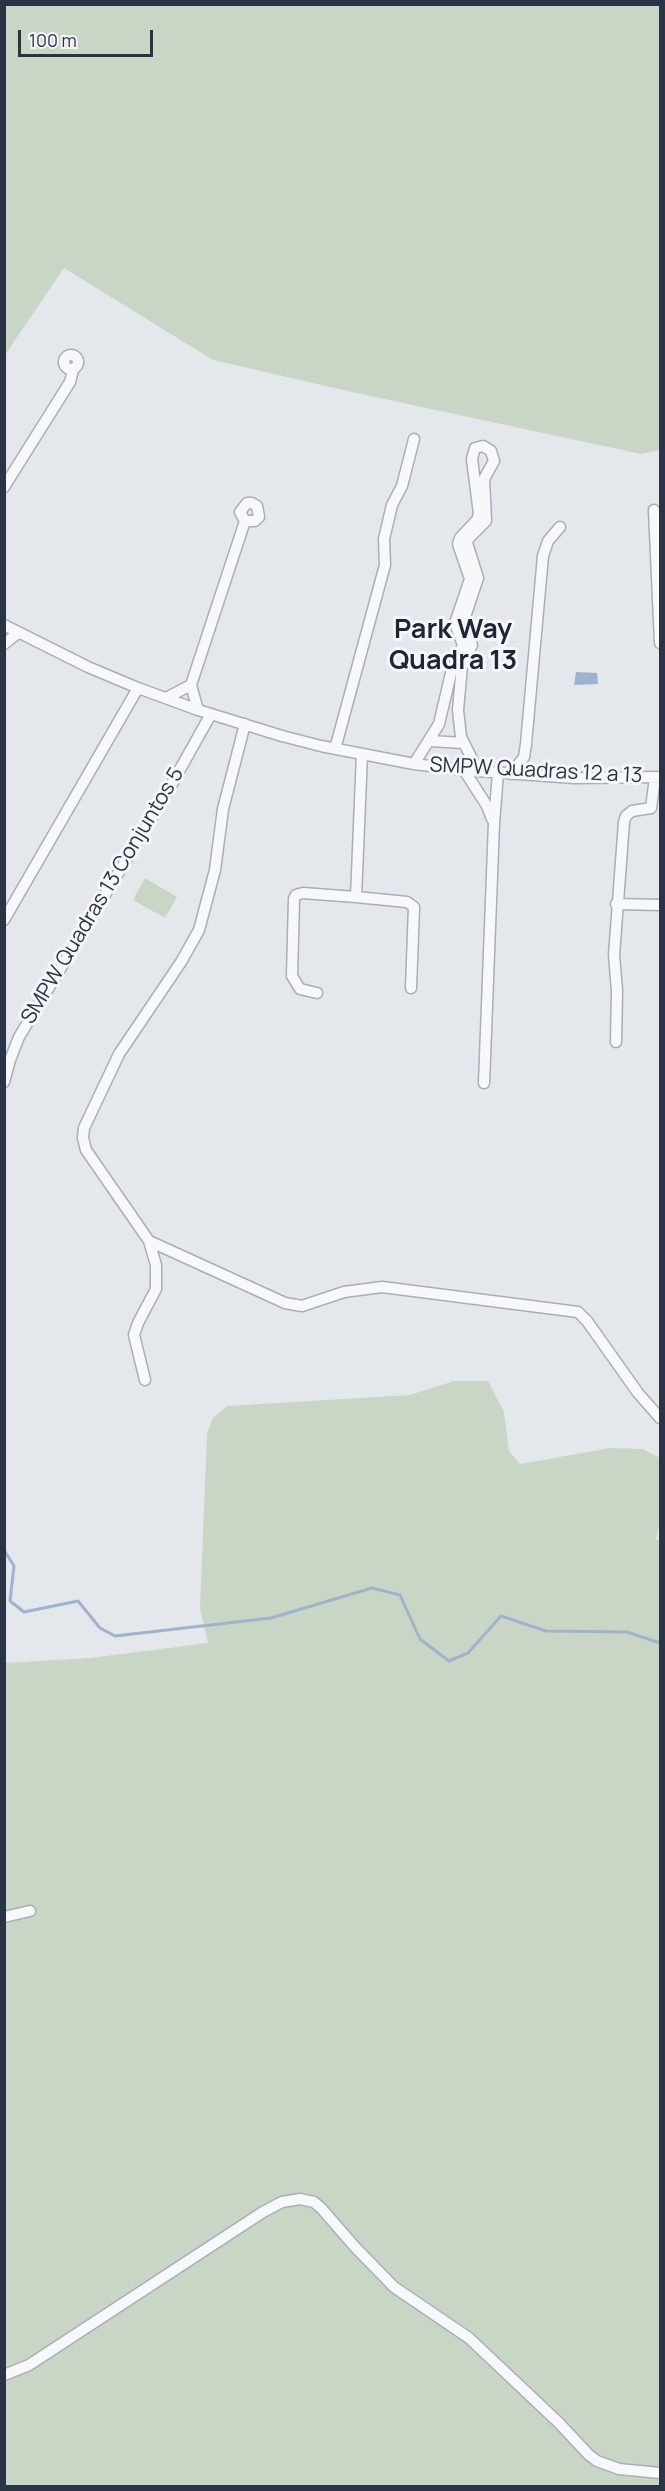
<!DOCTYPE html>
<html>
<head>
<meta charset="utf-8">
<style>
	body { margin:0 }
	#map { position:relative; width:665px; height:2491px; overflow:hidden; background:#e4e7ec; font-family:Manrope,sans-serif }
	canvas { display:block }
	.frame { position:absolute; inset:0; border:6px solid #2b3445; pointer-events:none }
	.scale { position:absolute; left:18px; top:30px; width:135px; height:27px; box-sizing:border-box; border:3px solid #2b3445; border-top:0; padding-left:8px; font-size:18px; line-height:21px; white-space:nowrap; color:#2b3445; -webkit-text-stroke:4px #f4f6f9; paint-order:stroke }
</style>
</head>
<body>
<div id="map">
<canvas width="665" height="2491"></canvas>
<div class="frame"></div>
<div class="scale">100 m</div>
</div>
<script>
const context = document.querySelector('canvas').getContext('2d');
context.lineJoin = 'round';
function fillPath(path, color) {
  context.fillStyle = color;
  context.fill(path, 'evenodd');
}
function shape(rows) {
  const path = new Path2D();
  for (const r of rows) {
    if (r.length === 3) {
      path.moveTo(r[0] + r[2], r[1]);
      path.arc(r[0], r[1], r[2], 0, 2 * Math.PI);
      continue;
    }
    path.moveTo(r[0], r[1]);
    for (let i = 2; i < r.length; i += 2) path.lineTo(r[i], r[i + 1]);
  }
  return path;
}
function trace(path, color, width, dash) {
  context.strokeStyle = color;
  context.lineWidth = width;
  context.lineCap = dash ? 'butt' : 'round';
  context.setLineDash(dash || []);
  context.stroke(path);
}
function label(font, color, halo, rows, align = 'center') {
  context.font = font + ' Manrope,sans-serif';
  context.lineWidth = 6;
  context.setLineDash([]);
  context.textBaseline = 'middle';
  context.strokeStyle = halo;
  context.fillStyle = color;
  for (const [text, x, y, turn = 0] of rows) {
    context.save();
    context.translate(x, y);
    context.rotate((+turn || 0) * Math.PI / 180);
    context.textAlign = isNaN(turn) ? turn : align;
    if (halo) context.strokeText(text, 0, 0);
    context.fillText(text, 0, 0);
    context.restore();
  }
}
const green = shape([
	[5,4,660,5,660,450,641,454,352,392,213,360,64,268,5,355],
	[145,878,177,897,165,918,133,900],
	[454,1381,488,1381,504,1412,509,1451,520,1464,610,1448,643,1449,660,1458,660,1522,656,1539,660,1541,660,2486,5,2486,5,1663,90,1658,208,1643,200,1609,207,1434,213,1418,227,1406,410,1395]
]);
const water = shape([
	[576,672,597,673,598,684,574,685]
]);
const stream = shape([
	[4,1550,14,1566,10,1601,24,1612,78,1601,100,1628,115,1636,271,1618,372,1588,400,1595,420,1639,449,1661,468,1653,501,1616,546,1631,627,1632,660,1643]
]);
const minor = shape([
	[71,362,7],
	[4,487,70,382,73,370],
	[654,510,660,643],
	[4,625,88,667,138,688,198,710,282,736,321,746,414,764,464,770,574,778,660,777],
	[4,644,18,633],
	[166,698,191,685],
	[198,710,191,685,245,521,240,512,247,503,252,503,257,506,259,517,255,521,245,521],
	[245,724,223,809,215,870,199,930,181,962,119,1054,84,1128,83,1138,86,1150,149,1241,285,1303,302,1306,344,1292,382,1287,578,1312,587,1321,638,1393,660,1418],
	[430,741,463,743],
	[335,749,385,565,384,539,392,505,402,486,414,439],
	[362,754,356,897,407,902,414,907,411,988],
	[414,764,439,724,451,673,463,645,455,623,470,579,458,544,460,538,477,520,479,514,472,459,475,448,483,446,491,451,494,461,484,479,486,521,469,538,467,543,478,578,464,620,472,645,462,666,458,710,461,737,478,771],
	[464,770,487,806,492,819],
	[511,774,524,757,526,744,543,556,548,541,560,527],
	[616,904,660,905],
	[4,920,138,688],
	[317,993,300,989,292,976,294,899,296,895,303,893,356,897],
	[616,1042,617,991,614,955,624,822,626,816,632,811,651,808,655,778],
	[4,1082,10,1060,19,1037,169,789,211,714],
	[484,1083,494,823,498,773],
	[145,1380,134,1335,138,1323,156,1289,156,1265,149,1241],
	[4,1917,30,1911],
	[4,2375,29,2365,263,2212,282,2202,300,2199,314,2202,322,2209,355,2247,394,2287,469,2338,558,2422,589,2455,597,2461,619,2469,660,2473]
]);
const streetNames = [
	["SMPW Quadras 12 a 13",536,771,3],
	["SMPW Quadras 13 Conjuntos 5",103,896,-59]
];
const districtNames = [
	["Park Way",453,630],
	["Quadra 13",453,661]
];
fillPath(green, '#c9d6c5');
fillPath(water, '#9fb4cc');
trace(stream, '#9fb4cc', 3);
trace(minor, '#a9aeb7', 13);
trace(minor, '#f7f8fa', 10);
label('21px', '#2b3445', '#f4f6f9', streetNames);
label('bold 27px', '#1d2536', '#f4f6f9', districtNames);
</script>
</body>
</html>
